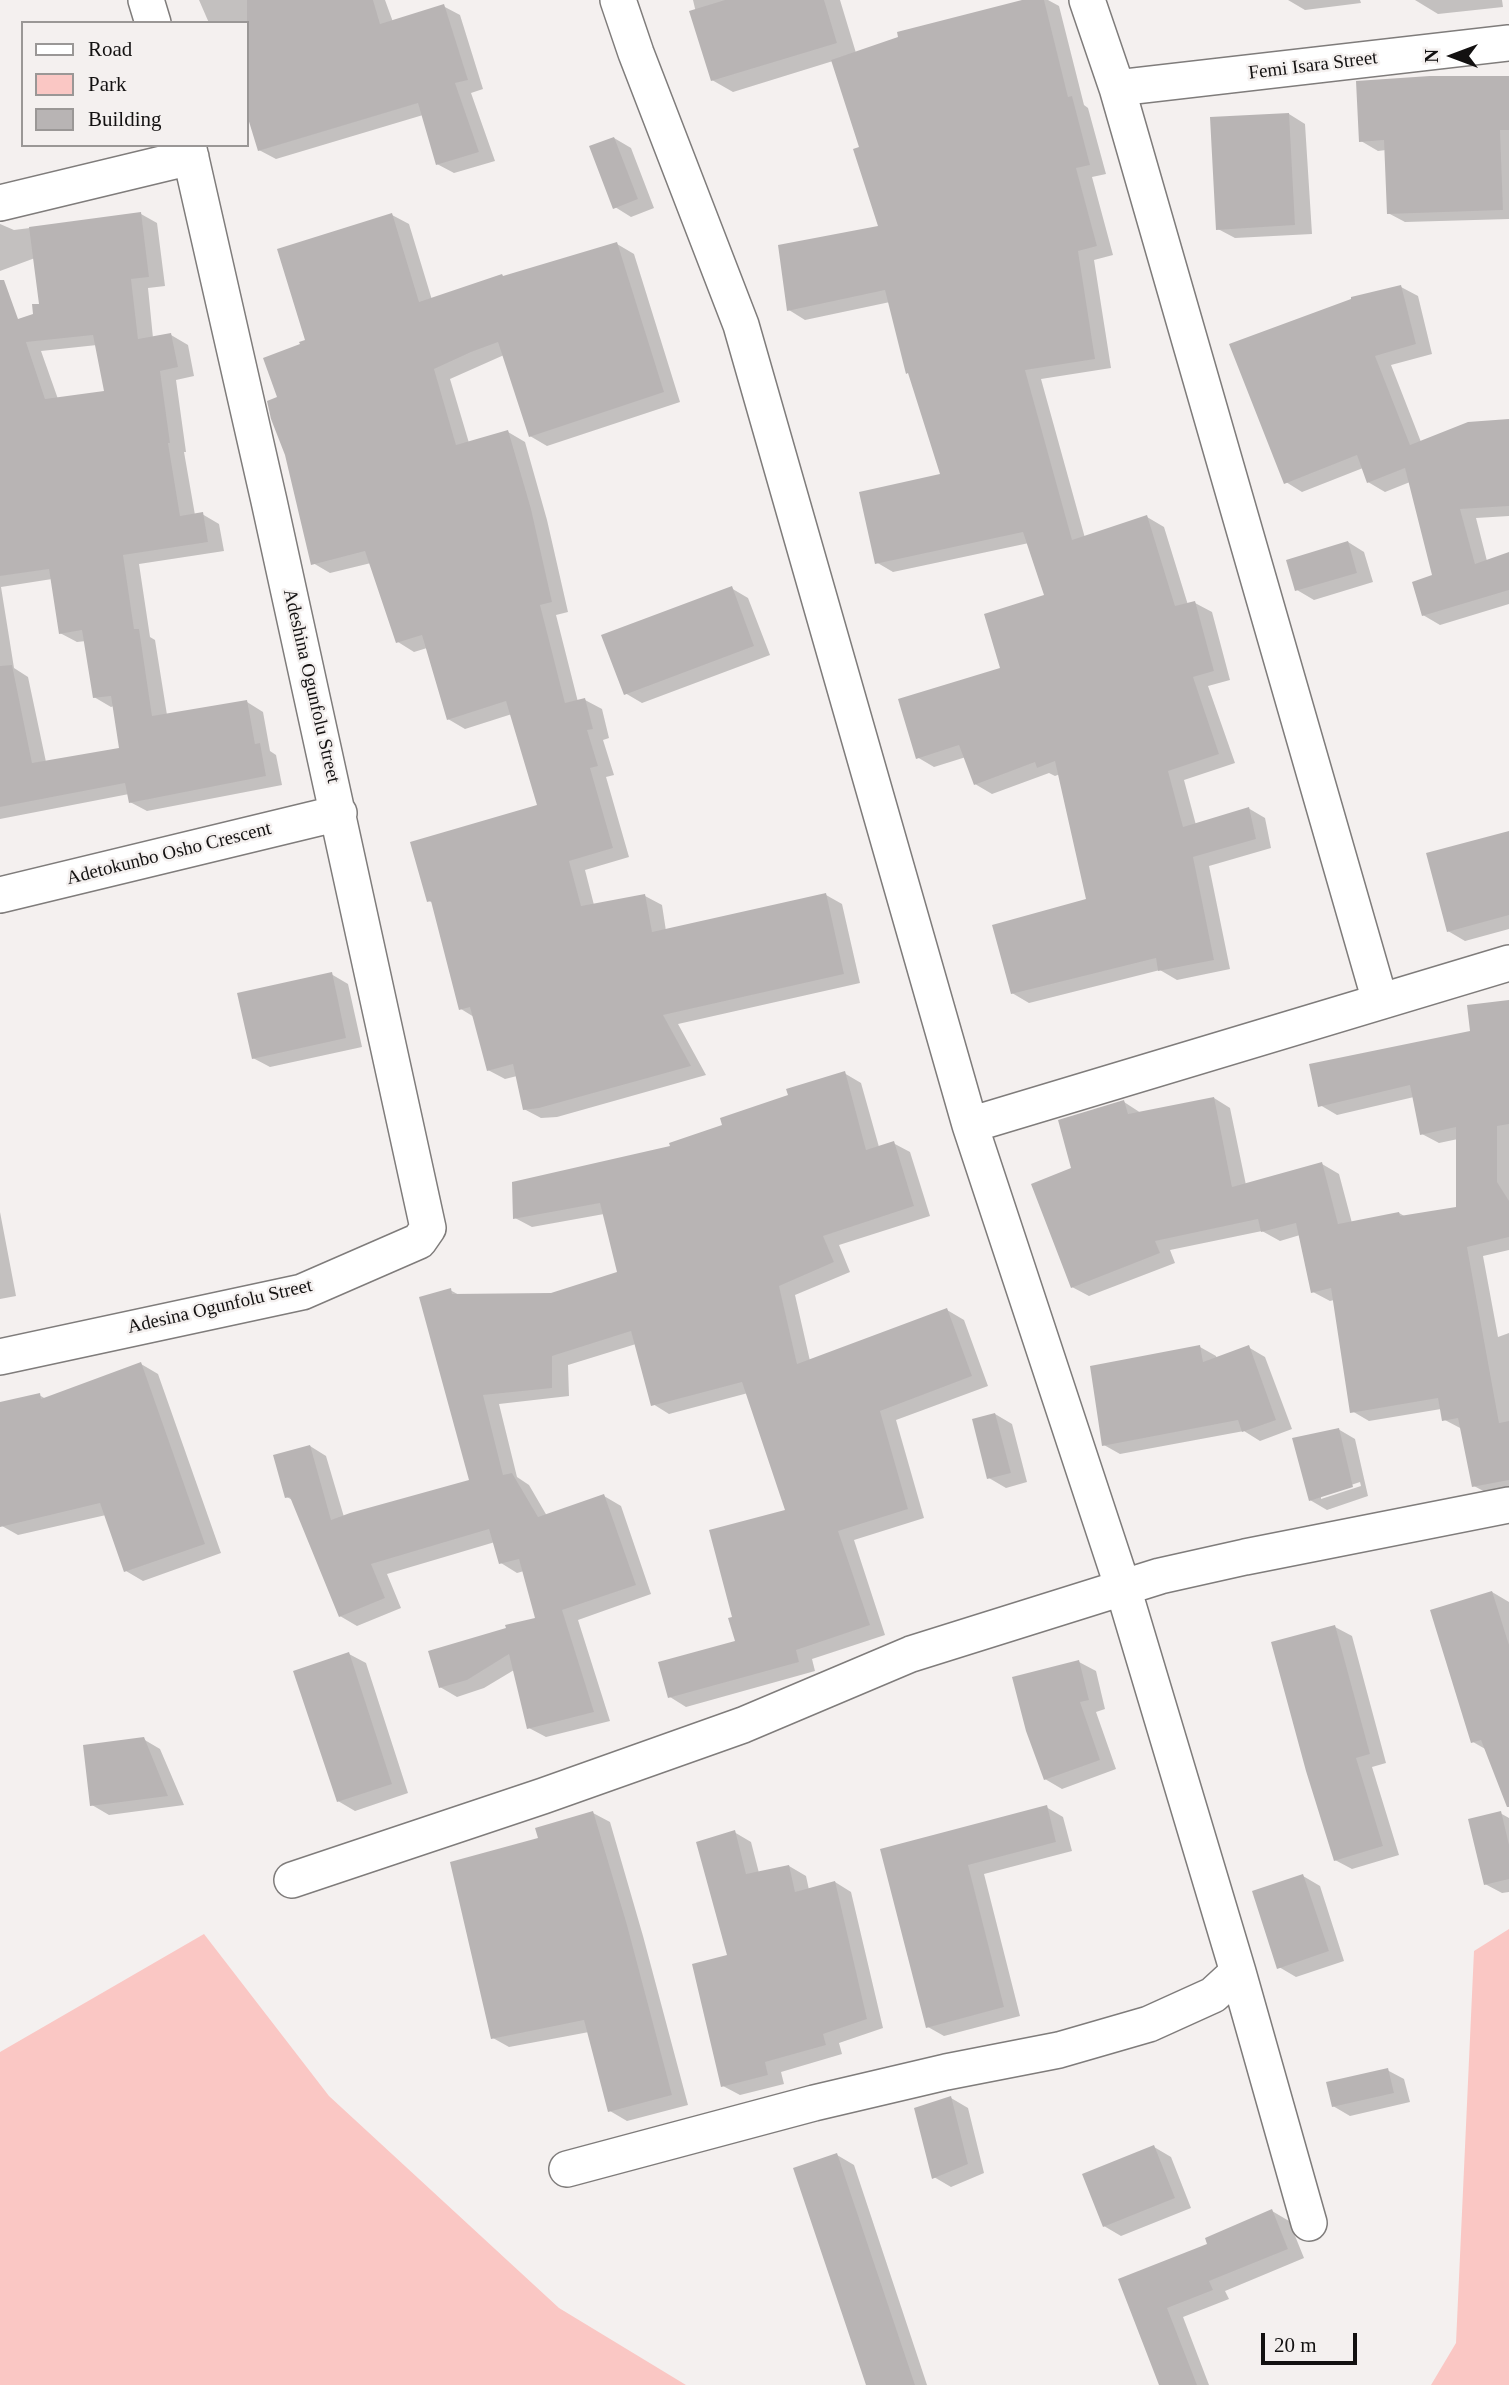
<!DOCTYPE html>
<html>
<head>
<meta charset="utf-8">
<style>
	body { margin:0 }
	#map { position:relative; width:1509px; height:2385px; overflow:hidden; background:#f4f0ef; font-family:Georgia,serif }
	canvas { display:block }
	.legend { position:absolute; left:21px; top:21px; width:228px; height:126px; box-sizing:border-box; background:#f4f0ef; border:2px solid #9a9796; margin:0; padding:9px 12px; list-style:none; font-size:21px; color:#131111 }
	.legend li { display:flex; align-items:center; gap:14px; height:35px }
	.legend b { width:35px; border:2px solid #9a9796 }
	.north { position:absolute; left:1418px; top:21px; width:70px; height:70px; -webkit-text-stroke:5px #f4f0ef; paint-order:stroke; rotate:270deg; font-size:19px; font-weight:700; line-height:28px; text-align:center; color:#131111 }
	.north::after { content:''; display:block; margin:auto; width:24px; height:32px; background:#131111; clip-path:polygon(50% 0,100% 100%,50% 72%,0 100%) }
	.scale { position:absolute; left:1261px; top:2333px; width:96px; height:32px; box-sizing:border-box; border:4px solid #131111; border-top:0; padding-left:9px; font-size:21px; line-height:24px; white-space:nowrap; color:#131111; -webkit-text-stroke:5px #f4f0ef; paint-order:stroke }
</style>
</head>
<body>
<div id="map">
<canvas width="1509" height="2385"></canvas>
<ul class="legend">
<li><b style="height:9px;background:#fff"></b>Road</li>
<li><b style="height:19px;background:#fac7c4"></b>Park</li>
<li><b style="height:19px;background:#b8b4b4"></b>Building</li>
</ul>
<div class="north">N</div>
<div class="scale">20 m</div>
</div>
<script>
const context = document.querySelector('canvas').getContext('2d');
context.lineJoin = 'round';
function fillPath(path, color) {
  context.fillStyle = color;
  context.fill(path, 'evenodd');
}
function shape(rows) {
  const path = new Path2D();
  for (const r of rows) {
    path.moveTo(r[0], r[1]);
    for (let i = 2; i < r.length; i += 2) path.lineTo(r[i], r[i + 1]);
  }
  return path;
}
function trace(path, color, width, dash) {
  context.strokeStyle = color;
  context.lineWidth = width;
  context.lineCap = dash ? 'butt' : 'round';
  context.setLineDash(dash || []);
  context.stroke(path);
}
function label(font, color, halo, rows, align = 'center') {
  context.font = font + ' Georgia,serif';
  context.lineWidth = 5;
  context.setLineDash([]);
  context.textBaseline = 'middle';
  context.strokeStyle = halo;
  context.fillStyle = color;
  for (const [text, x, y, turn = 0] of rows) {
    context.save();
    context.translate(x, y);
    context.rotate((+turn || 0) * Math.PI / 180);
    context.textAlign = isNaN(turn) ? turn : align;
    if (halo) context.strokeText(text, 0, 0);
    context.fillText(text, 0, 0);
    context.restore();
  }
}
const green = shape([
	[1509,1929,1509,2385,1431,2385,1456,2343,1474,1951],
	[204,1934,329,2096,559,2308,686,2385,0,2385,0,2052]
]);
const shadow = shape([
	[199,0,385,0,393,22,443,6,460,15,483,89,471,93,495,161,454,173,437,164,423,115,276,159,259,150,247,109,247,23,209,23],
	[693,0,840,0,856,53,1029,0,1048,0,1059,6,1084,105,1088,108,1106,174,1092,177,1113,255,1094,260,1111,368,1041,379,1085,538,1147,517,1164,527,1188,605,1195,603,1212,612,1230,680,1208,686,1235,763,1184,780,1196,825,1248,808,1265,818,1271,848,1209,866,1230,969,1177,980,1160,970,1029,1003,1012,993,1088,901,1060,774,1055,776,1049,773,992,794,975,784,966,757,934,767,917,757,1002,669,1047,596,1029,543,893,572,876,562,942,476,890,302,805,320,789,310,880,227,861,148,833,61,733,92,712,80],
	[1288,0,1360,0,1361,3,1305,10],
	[1502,0,1503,7,1438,14,1415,0],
	[1509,78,1509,219,1405,222,1388,213,1386,150,1378,151,1361,141],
	[1289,114,1305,124,1312,234,1235,238,1218,229],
	[614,138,631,148,654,208,631,217,615,207],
	[141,214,157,223,165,286,148,288,153,338,171,335,188,345,194,376,176,380,186,452,184,452,195,515,202,514,219,524,224,551,139,564,150,637,155,640,167,715,247,702,263,712,270,751,276,755,282,785,147,811,130,802,129,794,0,819,0,327,35,315,41,305,35,258,0,271,0,224,14,230],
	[97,345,106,392,58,399,41,351],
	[52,579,60,633,77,642,86,641,94,697,111,707,114,706,121,749,46,762,28,677,14,668,1,587],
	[392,215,409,224,432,300,617,244,634,254,680,402,547,446,530,436,504,355,450,379,469,443,508,432,525,442,547,520,568,612,556,615,578,702,585,700,602,709,609,738,603,740,614,775,606,777,629,857,585,870,594,905,645,896,662,905,666,931,826,895,842,904,860,983,678,1024,706,1075,557,1117,541,1118,524,1109,517,1076,505,1079,488,1070,474,1017,461,1009,433,903,429,901,539,806,512,714,465,729,448,719,427,648,414,652,398,642,371,563,330,573,313,563,280,398,302,346,307,341],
	[1401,287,1418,296,1432,354,1391,365,1421,442,1509,421,1509,516,1476,518,1487,561,1509,554,1509,604,1440,625,1423,615,1435,577,1410,482,1385,492,1368,482,1363,468,1302,492,1286,482],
	[1348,542,1364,552,1373,582,1314,600,1297,590],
	[731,588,748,598,770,655,642,703,625,693],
	[1509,833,1509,929,1465,941,1448,931],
	[331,974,348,984,362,1047,270,1067,253,1058],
	[1509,1002,1509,1250,1483,1256,1498,1337,1509,1333,1509,1492,1491,1495,1474,1486,1462,1429,1443,1419,1441,1409,1369,1421,1352,1411,1334,1300,1330,1301,1313,1292,1300,1235,1280,1241,1262,1231,1170,1250,1175,1263,1089,1296,1072,1287,1073,1169,1124,1102,1141,1113,1214,1098,1230,1108,1246,1185,1322,1164,1339,1174,1352,1223,1399,1213,1406,1217,1458,1208,1458,1139,1439,1143,1422,1134,1414,1097,1337,1115,1320,1105,1471,1032],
	[844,1073,861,1083,879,1147,893,1143,910,1152,930,1216,839,1245,850,1272,795,1295,810,1361,947,1310,964,1320,988,1386,896,1420,924,1518,854,1540,885,1635,812,1659,815,1671,686,1707,670,1697,737,1642,734,1618,787,1511,748,1393,669,1414,653,1404,636,1344,568,1365,569,1396,499,1404,517,1477,529,1485,547,1516,604,1496,621,1506,651,1594,578,1620,610,1721,546,1737,529,1728,514,1670,484,1688,457,1697,440,1687,537,1619,524,1571,517,1573,501,1563,495,1542,387,1574,401,1608,357,1626,340,1616,294,1501,287,1497,310,1446,326,1456,344,1517,471,1481,450,1290,461,1296,552,1294,619,1273,604,1214,532,1227,515,1218],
	[0,1212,16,1296,0,1299],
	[1200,1347,1216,1356,1217,1359,1248,1347,1265,1357,1292,1429,1260,1441,1244,1431,1120,1454,1104,1445],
	[141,1364,158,1374,221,1553,143,1581,126,1571,106,1515,18,1535,2,1526,0,1518,0,1404,39,1395,46,1399],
	[995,1414,1012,1424,1027,1482,1006,1488,989,1478],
	[1338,1429,1355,1439,1368,1496,1327,1510,1310,1500],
	[1360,1482,1361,1486,1321,1499,1321,1495],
	[1492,1592,1509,1602,1509,1799,1487,1750,1473,1742],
	[1335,1627,1352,1636,1386,1763,1372,1767,1399,1855,1352,1869,1335,1860],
	[349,1654,366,1663,408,1793,355,1811,338,1801],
	[1079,1662,1096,1671,1105,1709,1096,1712,1116,1769,1062,1789,1045,1779],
	[143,1739,160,1749,184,1805,109,1815,92,1805],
	[1046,1807,1063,1817,1072,1851,984,1874,1020,2016,944,2036,928,2027,882,1850],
	[593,1813,610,1822,643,1936,688,2105,627,2121,610,2111,589,2032,509,2047,493,2038,541,1839],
	[1500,1813,1509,1818,1509,1892,1502,1893,1485,1884],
	[734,1832,751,1842,759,1873,789,1866,806,1876,809,1890,835,1882,851,1892,883,2028,839,2043,842,2054,781,2072,784,2084,740,2095,723,2086],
	[1303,1876,1320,1886,1344,1961,1296,1977,1279,1967],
	[1387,2070,1404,2079,1410,2102,1350,2116,1333,2106],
	[951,2098,968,2108,984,2173,951,2187,934,2177],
	[1154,2147,1171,2157,1191,2208,1121,2236,1104,2226],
	[837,2155,854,2165,927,2385,879,2385],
	[1272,2211,1289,2221,1304,2258,1225,2291,1229,2299,1183,2317,1209,2385,1161,2385,1120,2280,1210,2244]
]);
const building = shape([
	[247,0,373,0,380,24,444,4,468,80,455,83,479,152,436,165,418,103,258,151,247,115],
	[725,0,824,0,837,43,711,81,689,11],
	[1022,0,1044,0,1068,97,1072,96,1090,165,1076,168,1097,246,1078,251,1095,359,1025,370,1072,540,1147,515,1175,606,1195,601,1214,671,1193,677,1219,754,1168,771,1183,827,1249,807,1256,839,1193,857,1214,960,1158,971,1156,958,1011,994,992,925,1086,899,1055,761,1037,768,1035,762,974,785,959,745,916,759,898,699,1000,668,984,614,1044,595,1023,532,875,564,859,492,940,474,908,373,906,374,885,290,787,311,778,245,878,226,853,149,859,147,831,60,898,37,897,32],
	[1430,76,1509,76,1509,130,1500,130,1503,210,1387,214,1384,140,1359,142,1356,81],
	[1289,113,1295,225,1216,230,1210,117],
	[614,137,638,199,613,209,589,146],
	[141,212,149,277,131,279,138,339,171,333,178,367,160,371,170,443,168,443,180,516,203,512,208,542,123,555,134,629,139,629,152,716,247,700,255,744,260,743,266,776,129,803,125,783,0,807,0,666,12,665,32,763,119,748,111,696,93,698,82,630,59,634,49,569,0,576,0,280,4,280,18,319,33,314,32,304,39,304,29,227],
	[93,335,104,391,45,399,26,342],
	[392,213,419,302,502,274,503,276,617,242,664,392,529,437,498,342,471,352,434,369,456,445,508,430,531,509,552,602,540,605,565,703,585,698,593,729,587,730,598,766,590,768,613,848,569,861,581,906,645,894,652,932,826,893,844,974,663,1015,691,1066,539,1108,523,1110,513,1064,487,1071,470,1007,459,1010,431,901,427,902,410,842,537,805,506,701,447,720,422,635,396,643,365,551,311,565,285,455,271,419,267,401,277,397,263,358,300,344,299,342,305,340,277,249],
	[1401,285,1416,344,1375,356,1410,445,1468,422,1509,419,1509,506,1460,509,1475,564,1509,552,1509,590,1422,616,1412,582,1432,575,1405,468,1367,483,1357,455,1284,484,1229,344,1351,299,1351,297],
	[1348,541,1357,573,1295,591,1286,560],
	[732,586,754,646,624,695,601,635],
	[1509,831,1509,915,1447,932,1426,853],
	[332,972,346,1038,252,1059,237,993],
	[1509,1000,1509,1124,1497,1126,1497,1182,1509,1201,1509,1237,1467,1247,1499,1423,1509,1421,1509,1480,1472,1487,1458,1418,1442,1421,1438,1398,1350,1413,1331,1288,1311,1293,1296,1223,1261,1232,1258,1219,1155,1241,1160,1253,1071,1288,1031,1184,1071,1168,1058,1120,1124,1100,1128,1114,1214,1097,1232,1187,1322,1162,1338,1224,1399,1212,1400,1216,1456,1207,1456,1127,1420,1135,1410,1085,1318,1107,1309,1064,1470,1031,1467,1005],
	[845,1071,866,1150,894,1141,914,1206,823,1236,834,1262,779,1286,797,1364,947,1308,972,1376,880,1411,908,1509,838,1531,870,1625,796,1650,799,1662,668,1698,658,1662,735,1641,728,1618,732,1617,709,1530,785,1510,742,1382,651,1406,631,1331,552,1356,552,1388,483,1395,503,1475,512,1473,538,1517,604,1494,636,1585,562,1610,594,1712,527,1729,509,1654,467,1680,439,1688,428,1651,506,1628,505,1625,535,1618,519,1559,499,1564,489,1529,371,1564,385,1598,339,1617,290,1497,285,1498,273,1455,310,1445,331,1520,350,1513,469,1480,419,1297,451,1288,452,1294,551,1293,617,1272,600,1203,513,1219,512,1182,670,1146,669,1143,722,1125,720,1118,788,1095,786,1089],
	[1200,1345,1203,1362,1249,1345,1276,1420,1242,1432,1238,1420,1102,1446,1090,1366],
	[141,1362,205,1544,124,1572,100,1503,0,1527,0,1402,40,1393,41,1399],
	[995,1413,1011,1473,987,1479,972,1419],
	[1339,1428,1353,1487,1309,1501,1292,1438],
	[1492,1591,1509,1645,1509,1807,1507,1807,1481,1740,1471,1743,1430,1610],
	[1335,1625,1370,1754,1356,1758,1383,1846,1334,1861,1306,1771,1271,1642],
	[349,1652,392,1784,337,1802,293,1671],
	[1079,1660,1089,1700,1080,1702,1100,1760,1044,1780,1026,1731,1012,1677],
	[144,1737,168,1796,90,1806,83,1745],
	[1047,1805,1056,1842,968,1865,1004,2007,926,2028,880,1849],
	[593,1811,627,1925,672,2095,608,2112,584,2020,491,2039,450,1862,538,1838,535,1828],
	[1501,1811,1509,1845,1509,1879,1484,1885,1468,1819],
	[735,1830,746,1874,789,1865,795,1892,835,1881,867,2019,823,2034,826,2045,765,2062,768,2075,721,2087,692,1964,727,1955,696,1842],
	[1303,1874,1329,1951,1277,1969,1252,1891],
	[1388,2068,1394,2093,1332,2107,1326,2082],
	[951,2096,968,2164,932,2179,914,2108],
	[1154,2145,1175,2198,1103,2227,1082,2174],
	[837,2153,915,2385,866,2385,793,2168],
	[1272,2209,1288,2249,1209,2281,1213,2290,1167,2308,1197,2385,1159,2385,1118,2279,1207,2244,1205,2238]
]);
const minor = shape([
	[146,0,153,23],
	[618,0,636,53,741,325,970,1125,1123,1588,1238,1972,1309,2223],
	[1087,0,1117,88,1380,1001],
	[1117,88,1509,43],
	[0,203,191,157],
	[0,895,339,813],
	[970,1125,1509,963],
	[0,1357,302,1292,419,1241,428,1228,269,501,188,145],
	[292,1880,543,1796,743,1725,911,1654,1160,1576,1245,1557,1509,1505],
	[567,2169,814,2103,946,2072,1059,2050,1149,2024,1213,1995,1238,1972]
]);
const streetNames = [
	["Femi Isara Street",1313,66,-7],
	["Adeshina Ogunfolu Street",311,686,77],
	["Adetokunbo Osho Crescent",169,854,-14],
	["Adesina Ogunfolu Street",220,1307,-13]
];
fillPath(green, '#fac7c4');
fillPath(shadow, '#0003');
fillPath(building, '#b8b4b4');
trace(minor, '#7f7c7b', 38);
trace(minor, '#fff', 35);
label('19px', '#131111', '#f4f0ef', streetNames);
</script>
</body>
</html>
